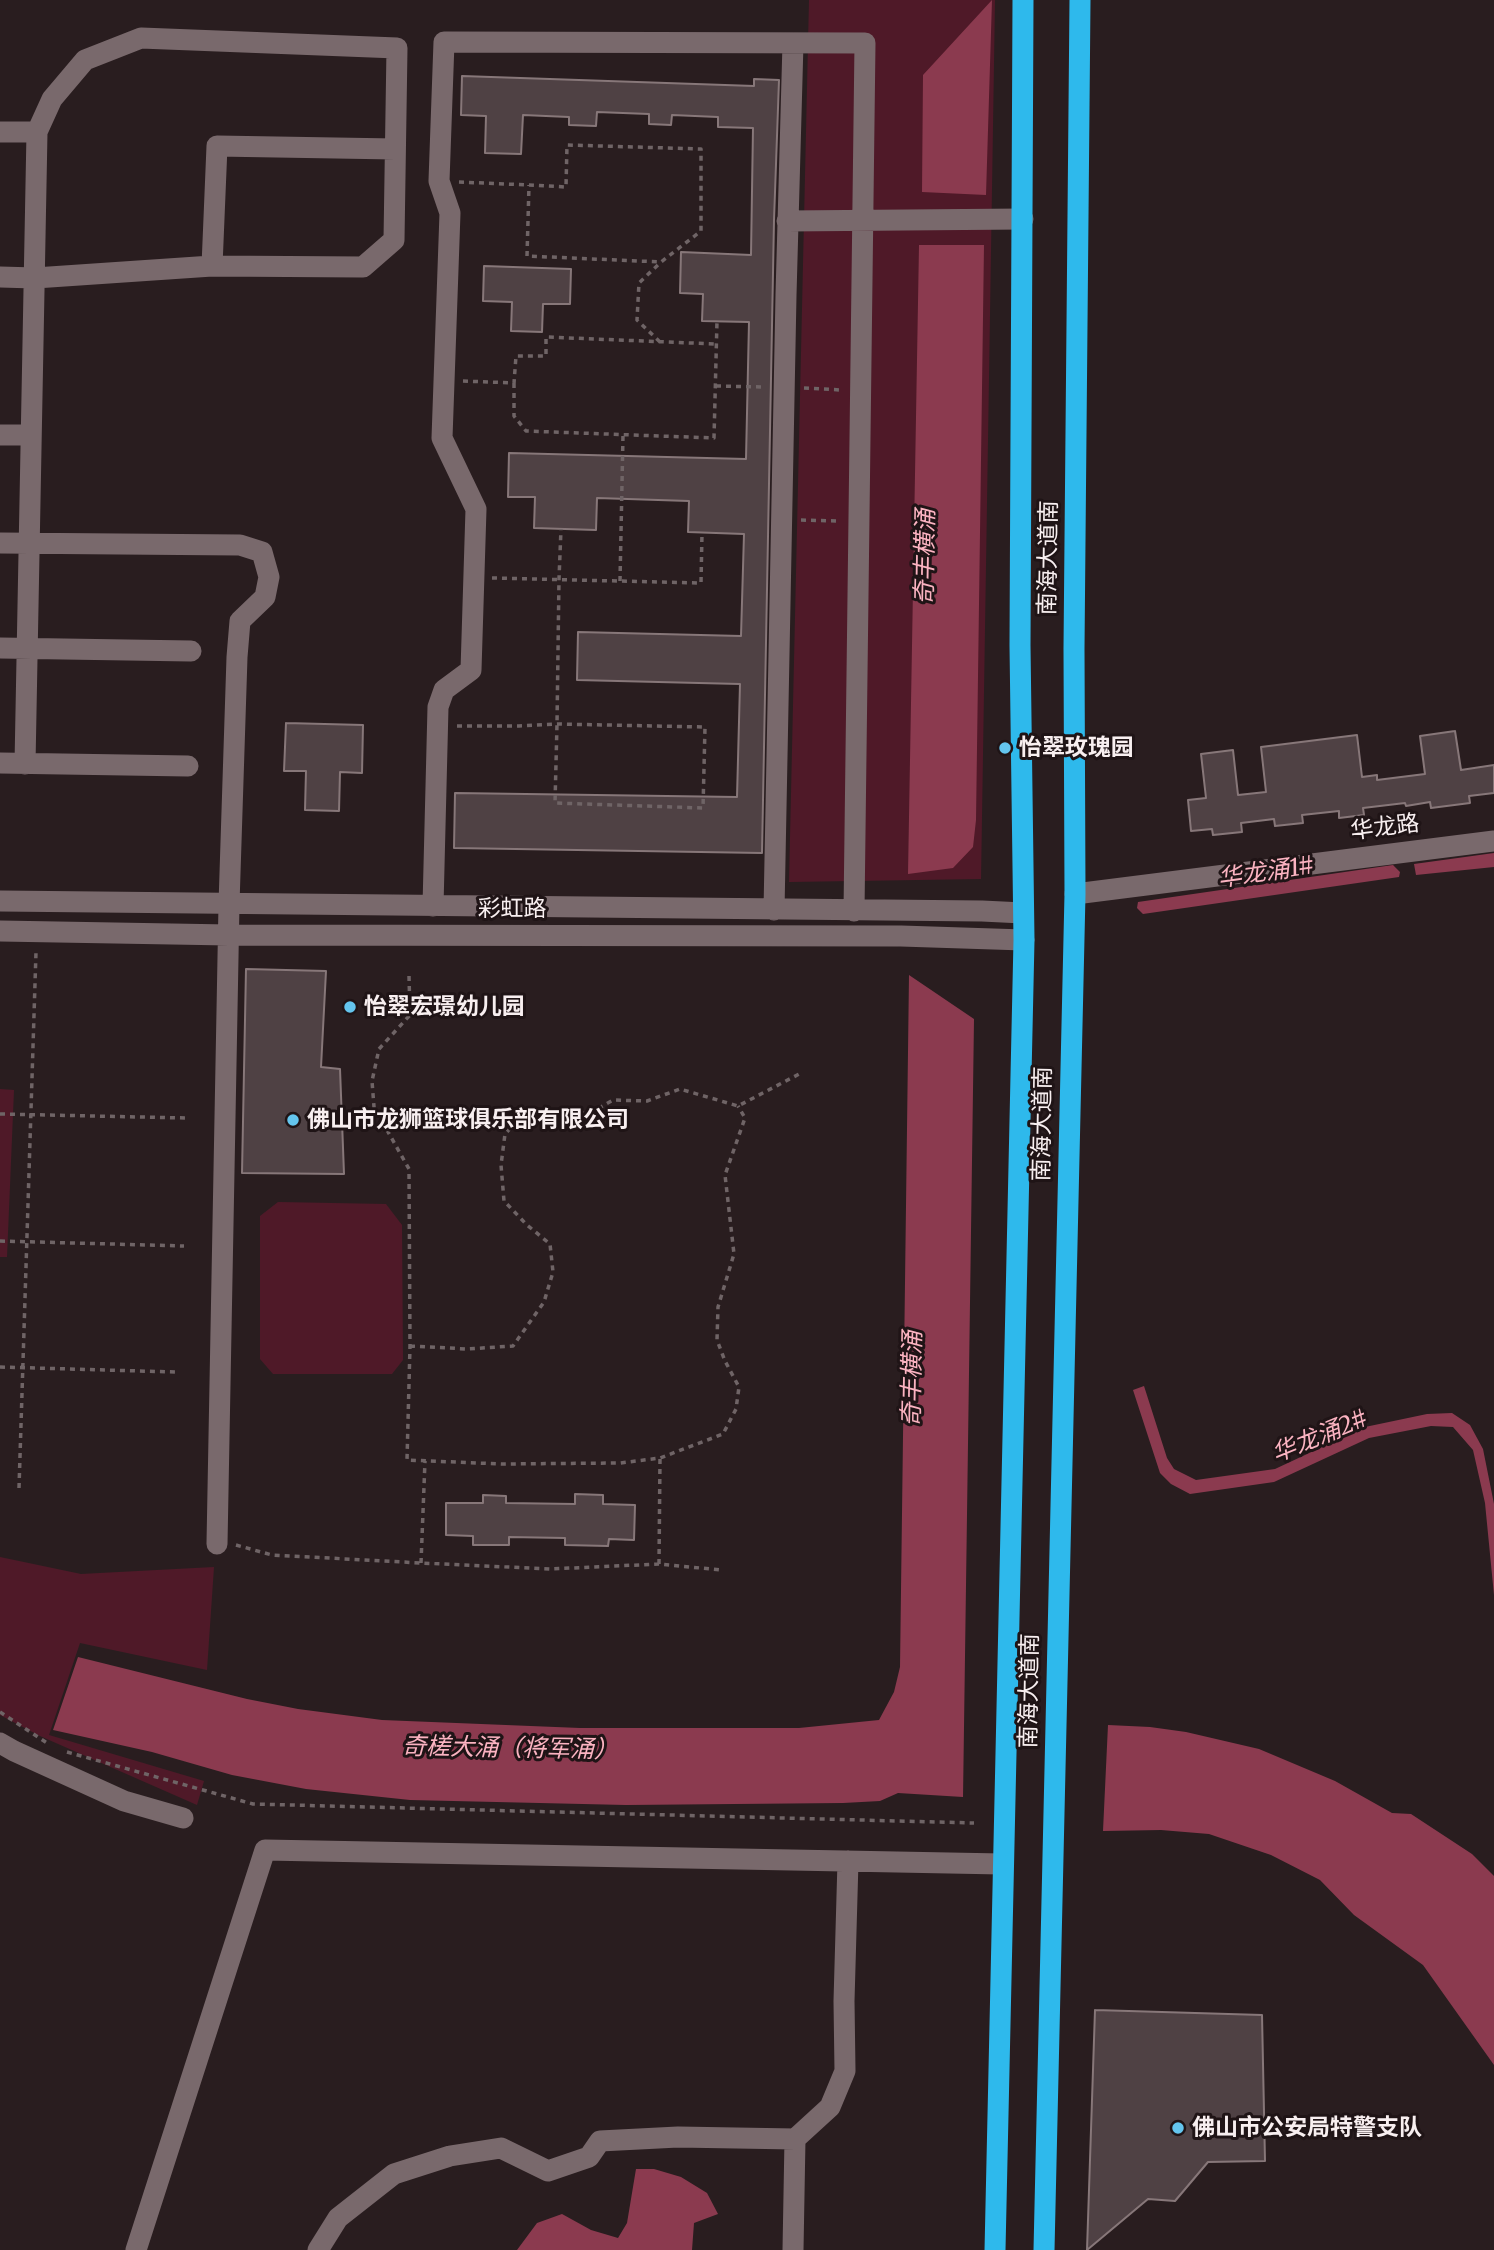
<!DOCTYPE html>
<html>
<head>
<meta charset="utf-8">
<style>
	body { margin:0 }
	canvas { display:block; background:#291d1f }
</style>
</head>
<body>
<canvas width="1494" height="2250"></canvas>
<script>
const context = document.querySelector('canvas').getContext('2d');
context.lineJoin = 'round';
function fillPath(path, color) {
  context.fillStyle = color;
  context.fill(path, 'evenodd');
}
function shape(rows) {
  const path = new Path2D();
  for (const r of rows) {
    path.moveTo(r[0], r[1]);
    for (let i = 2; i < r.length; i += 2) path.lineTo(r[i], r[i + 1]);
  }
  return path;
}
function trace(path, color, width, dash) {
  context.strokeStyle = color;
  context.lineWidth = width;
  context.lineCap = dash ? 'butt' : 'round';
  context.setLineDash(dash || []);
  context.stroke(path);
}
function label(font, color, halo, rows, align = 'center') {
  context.font = font + ' Merriweather,"Noto Sans SC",serif';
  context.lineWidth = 6;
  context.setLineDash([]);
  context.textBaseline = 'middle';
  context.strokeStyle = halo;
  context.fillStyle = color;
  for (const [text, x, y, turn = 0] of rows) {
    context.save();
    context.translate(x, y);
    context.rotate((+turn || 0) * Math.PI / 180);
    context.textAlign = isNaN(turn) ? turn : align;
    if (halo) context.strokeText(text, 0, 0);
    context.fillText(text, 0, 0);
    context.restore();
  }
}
const green = shape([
	[809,0,995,0,981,879,789,882],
	[0,1089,14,1090,7,1257,0,1257],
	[278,1202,386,1204,402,1225,403,1360,392,1374,273,1374,260,1359,260,1216],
	[0,1557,81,1574,214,1567,207,1670,80,1643,49,1735,204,1781,197,1805,40,1736,0,1715]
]);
const water = shape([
	[992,0,986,195,922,192,923,75],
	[919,245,984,245,976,820,973,847,953,868,908,874],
	[1494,853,1494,867,1416,875,1414,864],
	[1393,865,1400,872,1399,877,1143,914,1137,908,1138,902],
	[909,975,974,1019,963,1797,898,1793,880,1801,843,1803,626,1805,410,1800,306,1789,232,1775,152,1752,53,1730,78,1657,247,1699,298,1709,382,1720,580,1728,799,1728,879,1720,894,1692,900,1667],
	[1144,1386,1167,1458,1174,1469,1196,1480,1275,1469,1365,1427,1427,1414,1452,1413,1470,1425,1483,1449,1494,1504,1494,1595,1485,1503,1473,1450,1453,1427,1431,1426,1369,1438,1274,1482,1190,1494,1171,1484,1160,1473,1133,1390],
	[1108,1725,1150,1727,1186,1732,1259,1749,1335,1781,1392,1813,1411,1814,1472,1854,1494,1876,1494,2065,1423,1965,1354,1915,1320,1880,1271,1855,1209,1834,1161,1830,1103,1831],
	[636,2169,654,2169,681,2177,707,2193,718,2214,694,2223,692,2250,517,2250,537,2223,562,2214,591,2230,618,2238,627,2223]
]);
const building = shape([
	[462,76,754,86,754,79,779,80,774,220,762,853,454,848,455,793,737,797,740,684,577,680,578,632,741,636,744,534,688,532,689,501,597,498,596,530,534,528,535,497,508,497,509,453,746,459,749,322,702,321,703,294,680,293,681,252,751,255,753,128,718,127,718,117,672,115,671,125,649,124,649,114,597,112,596,126,569,125,569,117,523,115,521,154,485,153,486,116,461,115,462,76],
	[484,266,571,269,570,304,543,304,542,332,511,331,512,302,483,301,484,266],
	[286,723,363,725,362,773,340,772,339,811,305,810,306,771,284,771,286,723],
	[1455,731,1461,770,1494,765,1494,793,1469,796,1470,803,1431,808,1430,802,1406,806,1405,803,1363,808,1364,815,1339,818,1339,811,1302,815,1303,823,1275,826,1274,819,1241,823,1242,832,1213,835,1212,829,1191,831,1188,800,1206,798,1201,754,1233,750,1238,795,1266,792,1261,747,1357,735,1362,777,1377,775,1377,780,1425,774,1420,736,1455,731],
	[246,969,326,971,321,1067,340,1069,344,1174,242,1173,246,969],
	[575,1494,603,1495,603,1504,635,1505,634,1540,609,1539,608,1546,565,1545,565,1538,509,1537,509,1545,473,1545,473,1536,446,1535,446,1503,483,1503,483,1495,506,1496,506,1503,575,1504,575,1494],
	[1095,2010,1262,2015,1265,2161,1208,2162,1175,2201,1148,2199,1087,2250,1095,2010]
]);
const path = shape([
	[459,182,529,185,566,187,567,145,701,149,701,231,661,262,527,256,529,185],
	[660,342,637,320,639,283,661,262],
	[463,381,514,383,516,356,546,356,546,337,716,344],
	[514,383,514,416,526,431,714,438,717,321],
	[716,386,764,387],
	[804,388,841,390],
	[801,520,839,521],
	[492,578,701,583,702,533],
	[620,581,623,435],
	[457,726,519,726,557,724,705,727,703,808,555,803,557,724,559,579,561,529],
	[409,976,410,1015,379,1049,372,1081,374,1107,409,1169,410,1346,407,1460,501,1464,620,1463,660,1458,723,1434,736,1409,739,1387,725,1361,717,1340,718,1307,734,1254,725,1175,745,1118,738,1106],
	[0,1114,187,1118],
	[0,1241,184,1246],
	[410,1346,467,1349,513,1346,544,1302,553,1272,550,1244,527,1225,504,1201,501,1165,505,1134,523,1115,544,1111,565,1114,592,1112,613,1100,647,1101,680,1089,738,1106,803,1072],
	[0,1367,175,1372],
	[19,1488,36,952],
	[236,1545,272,1555,421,1563,550,1569,659,1564,721,1570],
	[421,1563,425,1461],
	[659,1564,660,1458],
	[0,1712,47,1743],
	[67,1752,253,1804,974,1823]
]);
const minor = shape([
	[0,132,37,132,25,764],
	[787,221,1023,219],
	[212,266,217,146,395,149],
	[0,277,35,278,212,266,363,267,394,240,397,48,141,38,85,60,52,99,37,132],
	[0,435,31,435],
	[0,543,240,545,262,552,269,577,265,597,240,621,237,657,229,904,217,1544],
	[0,648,191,651],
	[0,763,188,766],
	[1075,894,1494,841],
	[0,901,982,911,1023,913],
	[433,906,438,707,444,690,471,670,476,509,442,438,450,213,439,181,444,42,865,43,854,911],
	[774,910,786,295,793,43],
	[0,931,229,935,901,936,1024,940],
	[0,1743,14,1751,124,1801,183,1818],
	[136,2250,265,1850,1002,1864],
	[318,2250,338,2218,394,2174,450,2156,501,2148,548,2171,589,2157,600,2141,678,2137,795,2139,830,2107,845,2071,844,2001,848,1861],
	[793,2250,795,2139]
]);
const highway = shape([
	[995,2250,1024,940,1020,645,1023,0],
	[1044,2250,1075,894,1074,648,1080,0]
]);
const markers = [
	[1005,748,7,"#64c5ee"],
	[350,1007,7,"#64c5ee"],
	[293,1120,7,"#64c5ee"],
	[1178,2128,7,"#64c5ee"]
];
const streetNames = [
	["南海大道南",1049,558,-89],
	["华龙路",1385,828,-7],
	["彩虹路",512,909],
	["南海大道南",1043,1124,-89],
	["南海大道南",1030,1691,-89]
];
const poiNames = [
	["怡翠玫瑰园",1019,748],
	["怡翠宏璟幼儿园",364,1007],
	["佛山市龙狮篮球俱乐部有限公司",307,1120],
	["佛山市公安局特警支队",1192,2128]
];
const waterNames = [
	["奇丰横涌",926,557,-89],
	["华龙涌1#",1266,873,-8],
	["奇丰横涌",913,1379,-89],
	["华龙涌2#",1320,1437,-22],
	["奇槎大涌（将军涌）",510,1749,1]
];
fillPath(green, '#4f1928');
fillPath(water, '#8b3a4f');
fillPath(building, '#4f4144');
trace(building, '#877779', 2);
trace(path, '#6f6466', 3.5, [5, 5]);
trace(minor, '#79696c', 21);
trace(highway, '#2eb9ec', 21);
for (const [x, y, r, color] of markers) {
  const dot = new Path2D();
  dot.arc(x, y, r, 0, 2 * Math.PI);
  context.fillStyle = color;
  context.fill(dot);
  trace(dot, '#1f1416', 2.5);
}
label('23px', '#f8eff0', '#1f1416', streetNames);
label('bold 23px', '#f8eff0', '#1f1416', poiNames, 'left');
label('italic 24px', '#fbb3c1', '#1f1416', waterNames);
</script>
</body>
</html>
